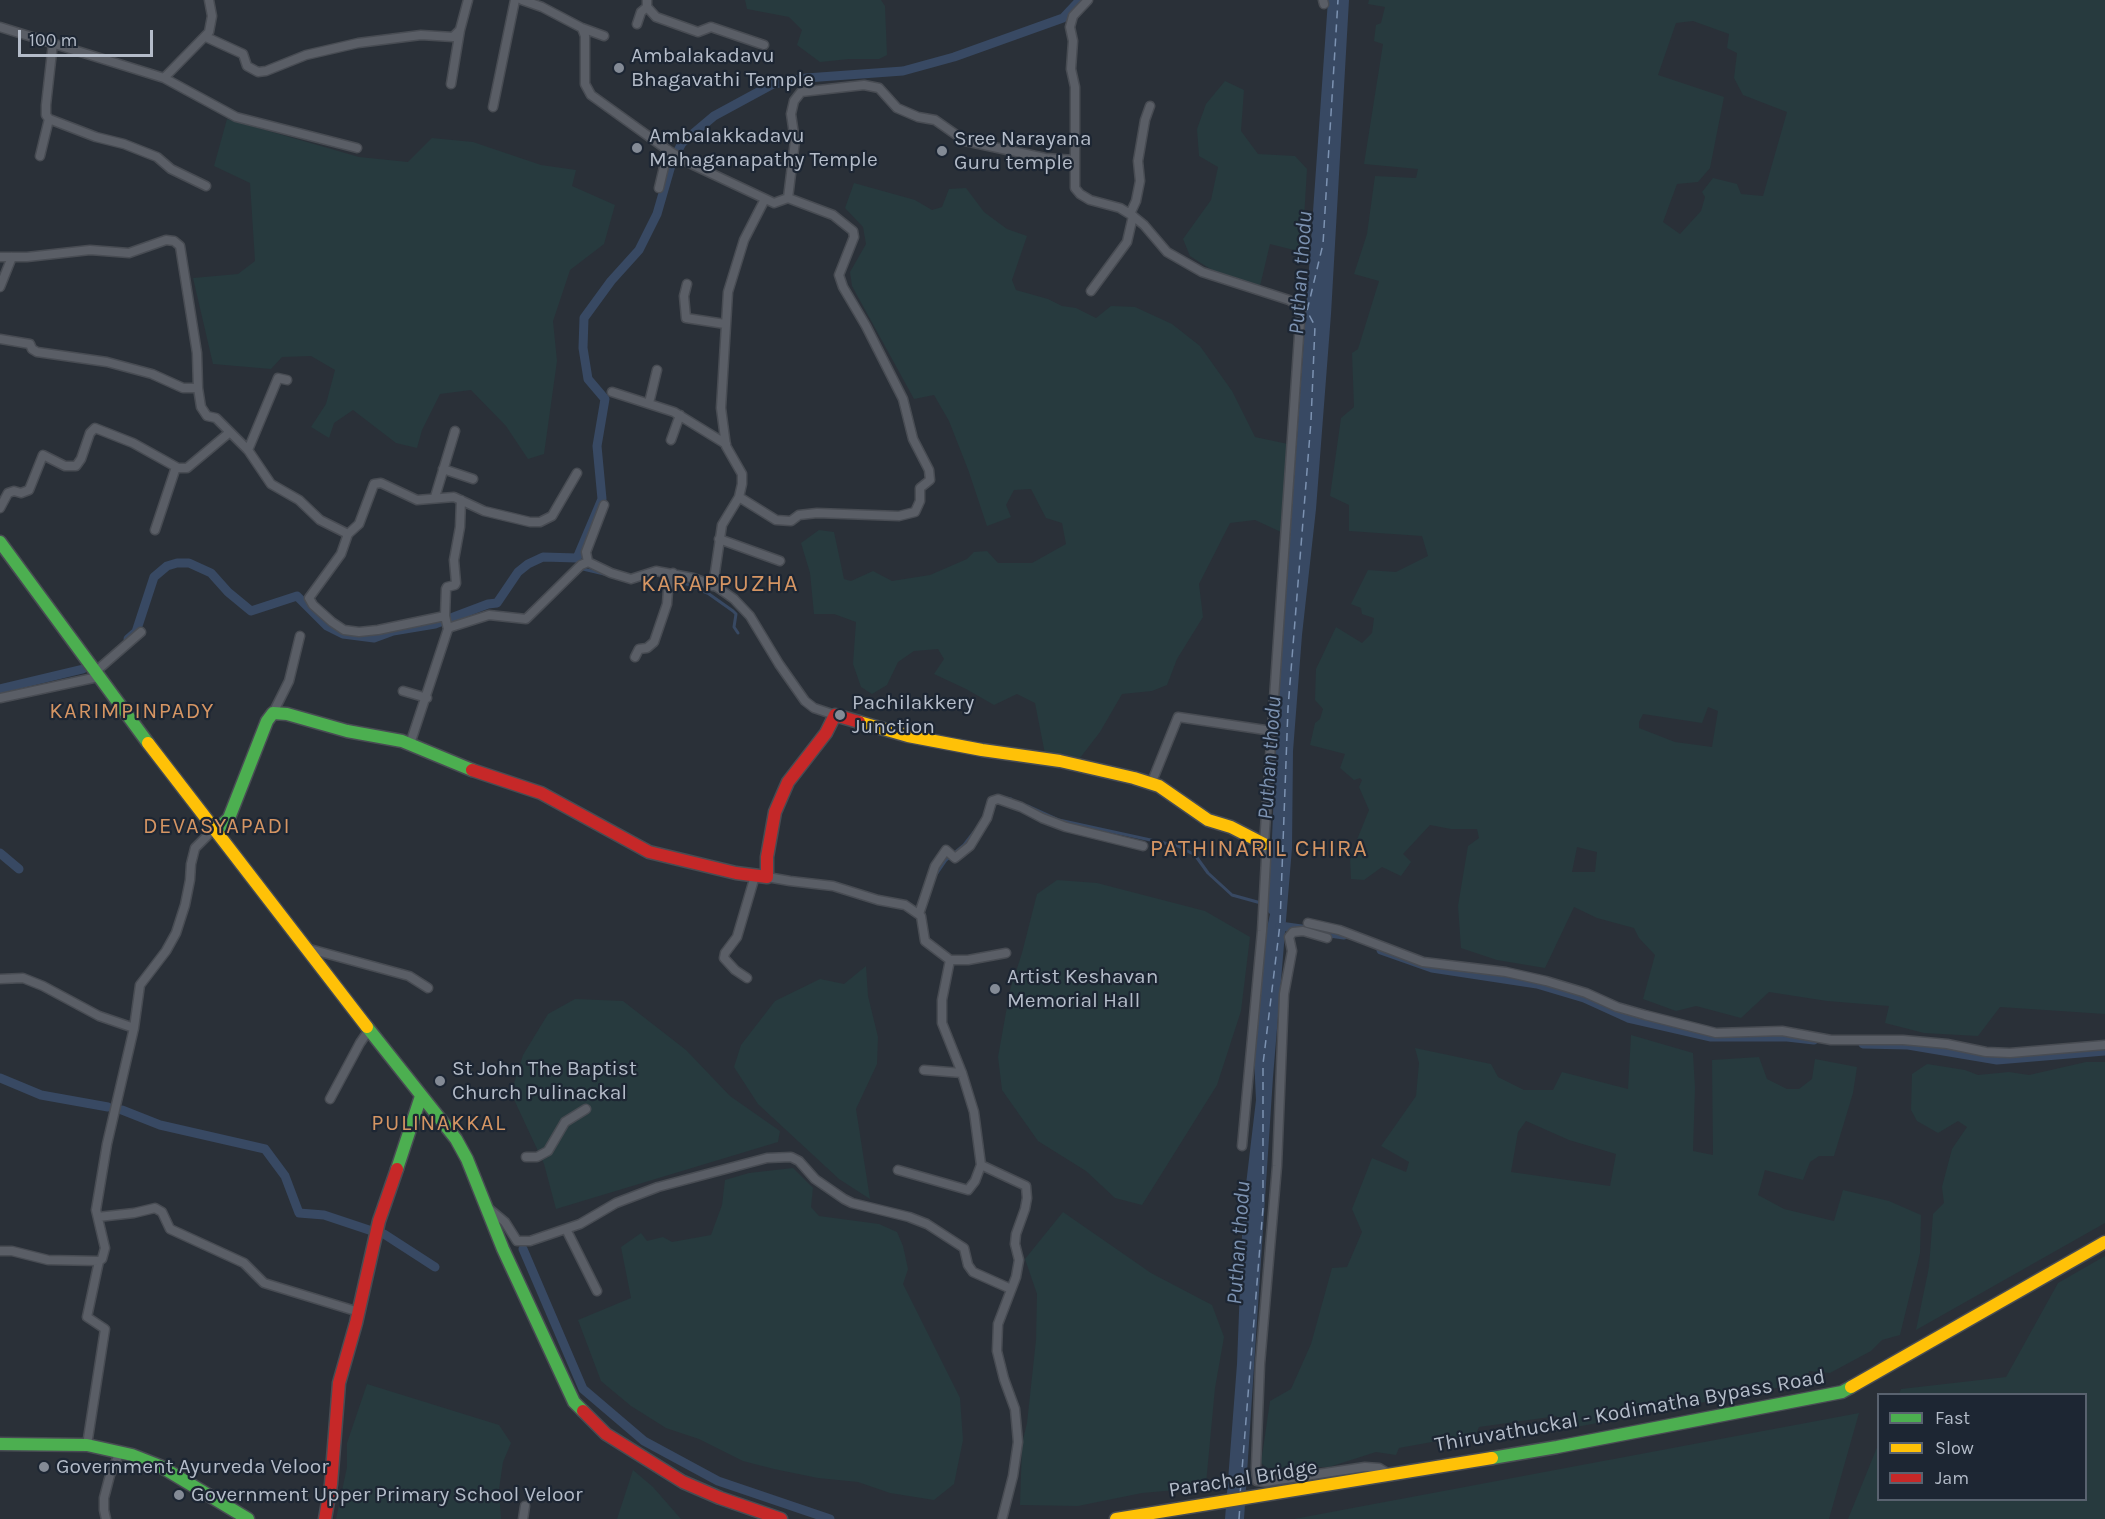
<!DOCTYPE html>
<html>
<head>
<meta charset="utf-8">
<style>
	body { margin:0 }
	#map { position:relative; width:2105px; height:1519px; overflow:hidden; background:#2a3038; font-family:Karla,sans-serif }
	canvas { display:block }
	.legend { position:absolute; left:1877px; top:1393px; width:210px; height:108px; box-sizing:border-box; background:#1d2633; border:2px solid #59626f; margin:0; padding:8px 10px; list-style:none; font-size:18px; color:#b4bcc9 }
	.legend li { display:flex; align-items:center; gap:12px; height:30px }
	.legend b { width:30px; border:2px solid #59626f }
	.scale { position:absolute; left:18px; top:30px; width:135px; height:27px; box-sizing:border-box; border:3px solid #b4bcc9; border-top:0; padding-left:8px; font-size:18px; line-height:21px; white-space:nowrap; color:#b4bcc9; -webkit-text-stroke:4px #1d2633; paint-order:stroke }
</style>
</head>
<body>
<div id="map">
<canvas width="2105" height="1519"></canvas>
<ul class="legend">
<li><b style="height:8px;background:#4caf50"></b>Fast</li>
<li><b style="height:8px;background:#ffc107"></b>Slow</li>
<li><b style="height:8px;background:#c62828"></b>Jam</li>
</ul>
<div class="scale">100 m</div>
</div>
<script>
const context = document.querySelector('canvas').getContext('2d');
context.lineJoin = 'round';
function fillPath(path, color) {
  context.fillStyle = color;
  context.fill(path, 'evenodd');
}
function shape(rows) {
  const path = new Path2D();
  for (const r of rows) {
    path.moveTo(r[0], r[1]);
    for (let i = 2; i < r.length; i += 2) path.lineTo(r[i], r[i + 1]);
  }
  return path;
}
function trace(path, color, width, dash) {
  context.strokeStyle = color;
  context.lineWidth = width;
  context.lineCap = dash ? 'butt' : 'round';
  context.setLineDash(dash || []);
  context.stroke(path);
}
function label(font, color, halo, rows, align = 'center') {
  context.font = font + ' Karla,sans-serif';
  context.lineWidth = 4.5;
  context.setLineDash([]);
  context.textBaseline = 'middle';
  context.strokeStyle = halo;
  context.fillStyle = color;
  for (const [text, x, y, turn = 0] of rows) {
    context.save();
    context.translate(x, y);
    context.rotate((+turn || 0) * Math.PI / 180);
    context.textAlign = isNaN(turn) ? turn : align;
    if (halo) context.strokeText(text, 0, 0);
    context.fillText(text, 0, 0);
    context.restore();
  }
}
const green = shape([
	[745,0,881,0,885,6,887,55,879,59,849,59,820,62,797,45,802,30,789,17,747,9],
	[1369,0,2105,0,2105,1014,2000,1007,1978,1036,1924,1033,1885,1023,1889,1006,1827,1001,1769,992,1741,1018,1696,1006,1676,1011,1643,999,1655,955,1639,938,1634,928,1597,918,1574,907,1545,968,1497,960,1461,948,1458,906,1468,846,1479,838,1477,829,1451,829,1430,825,1403,854,1411,862,1401,876,1382,867,1364,880,1351,879,1350,857,1369,810,1359,787,1362,780,1360,778,1354,780,1340,768,1345,754,1310,745,1315,723,1320,719,1323,709,1315,700,1316,669,1336,627,1362,643,1372,633,1374,618,1362,614,1361,608,1351,604,1368,570,1396,572,1428,556,1422,536,1349,531,1349,505,1330,496,1341,418,1354,407,1352,353,1358,349,1379,281,1354,274,1367,234,1375,176,1416,178,1418,169,1364,164,1383,44,1374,41,1376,25,1381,23,1385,7,1368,4],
	[1693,21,1729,34,1727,48,1737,53,1734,78,1743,95,1787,112,1763,196,1741,194,1737,184,1713,178,1702,192,1705,197,1701,211,1680,234,1663,222,1677,184,1698,182,1710,168,1724,97,1658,75,1676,23],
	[1708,707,1718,711,1712,747,1675,742,1639,728,1639,722,1643,714,1702,723],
	[1577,847,1597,852,1595,872,1572,872],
	[1225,81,1244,90,1241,131,1258,154,1295,156,1307,169,1302,252,1270,244,1260,286,1215,272,1190,256,1183,239,1211,200,1218,167,1199,156,1197,129,1206,104],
	[227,119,359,157,408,162,432,138,473,142,541,165,576,170,572,186,615,205,604,244,570,270,553,321,557,361,544,454,528,459,506,426,471,390,440,394,422,430,417,448,396,443,353,410,334,423,329,438,311,427,326,404,335,370,311,356,282,357,271,369,213,364,193,278,238,274,255,261,250,183,214,166],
	[854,183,915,200,932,210,942,207,949,189,966,188,984,212,1007,229,1027,236,1012,280,1016,290,1048,299,1062,306,1076,308,1096,318,1111,306,1135,307,1172,324,1200,346,1232,391,1255,437,1288,444,1281,532,1255,520,1230,523,1199,584,1203,617,1177,659,1167,685,1152,691,1122,694,1100,732,1080,758,1045,754,1035,703,1017,694,994,705,966,689,934,674,944,659,938,649,914,651,898,662,887,685,872,694,861,687,853,664,856,622,834,614,814,614,810,573,801,543,819,530,834,532,844,579,851,581,873,571,892,581,930,575,967,559,974,552,987,551,998,563,1032,563,1066,544,1062,523,1046,518,1031,489,1014,490,1006,505,1011,517,987,526,969,472,949,421,934,395,914,399,852,286,850,272,866,244,863,227,845,208],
	[1057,880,1097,883,1205,911,1250,937,1241,1011,1217,1085,1142,1205,1115,1198,1086,1171,1038,1141,1002,1090,998,1057,1010,990,1022,953,1037,894],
	[866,966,868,996,878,1037,877,1064,856,1109,870,1199,839,1179,758,1104,734,1067,741,1045,775,1001,820,979,844,984],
	[575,999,623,1001,686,1050,730,1096,780,1131,778,1142,556,1209,544,1164,511,1093,523,1055,548,1014],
	[1631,1035,1693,1053,1695,1088,1693,1151,1713,1155,1712,1060,1759,1057,1767,1079,1787,1089,1799,1089,1812,1079,1815,1059,1857,1067,1853,1093,1834,1156,1819,1156,1810,1162,1803,1180,1765,1170,1758,1195,1784,1209,1834,1221,1843,1190,1889,1201,1921,1215,1920,1253,1900,1335,1882,1340,1871,1351,1830,1373,1809,1371,1807,1382,1556,1431,1557,1416,1479,1427,1476,1434,1399,1448,1396,1455,1376,1452,1329,1467,1267,1468,1261,1463,1270,1401,1291,1389,1311,1344,1332,1268,1347,1267,1362,1232,1352,1209,1372,1158,1406,1172,1409,1162,1381,1146,1416,1096,1419,1063,1415,1048,1491,1064,1498,1077,1524,1090,1553,1090,1562,1072,1628,1089],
	[1526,1121,1569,1140,1616,1154,1610,1186,1511,1172,1518,1132],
	[2086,1062,2105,1062,2105,1223,1916,1330,1929,1267,1933,1214,1944,1203,1942,1187,1952,1149,1967,1127,1958,1121,1938,1133,1917,1121,1911,1110,1912,1074,1927,1064,1965,1070,1978,1075,2009,1072,2029,1075],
	[793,1168,813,1188,811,1207,819,1216,879,1224,897,1232,903,1246,908,1269,903,1284,960,1398,963,1440,954,1484,934,1500,890,1493,858,1482,818,1478,774,1469,743,1461,699,1439,666,1428,631,1406,601,1381,578,1320,631,1298,621,1247,641,1233,647,1241,663,1237,672,1242,711,1235,722,1205,725,1180,749,1173],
	[1063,1212,1151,1273,1212,1305,1224,1337,1215,1388,1206,1484,1188,1489,1142,1493,1078,1506,1020,1505,1022,1444,1027,1423,1036,1340,1037,1294,1025,1259],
	[2105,1256,2105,1519,1848,1519,1878,1445,1878,1500,2086,1500,2086,1394,1899,1394,1901,1389,2006,1377,2058,1283],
	[367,1384,499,1425,511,1443,503,1462,499,1489,501,1519,336,1519,347,1467,347,1443],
	[1859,1413,1829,1519,1294,1519],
	[633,1470,653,1487,681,1519,617,1519]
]);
const water = shape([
	[1328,0,1349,0,1331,314,1316,509,1302,635,1293,751,1292,848,1273,1077,1244,1519,1225,1519,1237,1364,1243,1210,1256,1100,1254,1057,1264,942,1270,914,1263,907,1272,838,1277,719]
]);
const stream = shape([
	[577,558,578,564,583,569,604,574],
	[673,578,709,594,733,611,736,614,734,627,738,633],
	[997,796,1011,799],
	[1028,806,1059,820,1178,846,1195,855,1208,873,1232,895,1261,903],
	[935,876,946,860,964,845,974,832]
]);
const canal = shape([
	[128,639,136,632,154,577,167,566,177,563,189,563,211,573,228,592,251,611,297,596,327,626,343,634,374,638,393,631,435,624,488,604,497,603,518,572,528,564,543,557,577,558,602,499,597,446,605,399,588,379,583,348,584,318,611,281,639,250,657,214,672,162,682,143,714,116,773,84,806,78,903,71,954,57,1063,18,1080,0],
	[0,689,83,669],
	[0,853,19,869],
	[1280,926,1344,935],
	[1381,950,1432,968,1537,984,1584,998,1628,1018,1711,1037,1787,1037,1814,1040],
	[1863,1044,1908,1045,1997,1060,2105,1051],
	[0,1078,41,1095,108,1107],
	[122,1110,160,1125,265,1149,285,1176,299,1213,324,1215,369,1230],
	[384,1234,435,1267],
	[523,1249,583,1389,644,1441,718,1481,830,1519]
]);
const ferry = shape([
	[1240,1495,1263,1208,1263,1064,1280,924,1288,708,1311,421,1315,326,1307,311,1323,244,1338,0],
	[1239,1519,1240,1505]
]);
const street = shape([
	[522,0,542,7,582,28,585,36,585,84,591,95,669,151,689,163,774,203,788,198,795,141,791,114,794,101,801,92,864,85,879,88,897,108,918,117,935,120,965,141,1045,158,1075,160],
	[647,0,647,7,656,17,698,32,711,27,764,45],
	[1088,0,1073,16,1070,27,1073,41,1071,69,1075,87,1075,188,1080,194,1090,200,1120,208,1133,216,1144,225,1167,252,1202,272,1289,300,1301,307,1264,844,1266,859,1262,931,1242,1146],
	[1323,0,1324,4],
	[637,24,641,12,647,7],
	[0,27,164,78,209,32,212,16,209,0],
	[582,28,604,36],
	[206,37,243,54,247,66,258,72,266,71,306,55,358,43,421,35,453,37,460,30],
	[53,43,46,105,46,115,49,119,96,137,124,144,157,157,171,169,206,186],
	[164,78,236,117,357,148],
	[451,84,460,30,468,0],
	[493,107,515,0],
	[40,156,49,119],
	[659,188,668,150],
	[1130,214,1136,201,1140,181,1138,161,1145,120,1150,106],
	[0,257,27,257,90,250,129,253,166,240,174,241,180,246,197,353,198,388,201,407,207,416,216,418,248,450,271,484,299,500,320,520,348,534,359,524,374,484,381,483,417,500,454,497,484,511,530,522,540,522,552,516,577,473],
	[687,284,684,296,686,318,725,324],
	[0,287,12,257],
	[1091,291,1127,242,1133,216],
	[0,339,30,344,32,349,37,352,107,362,152,374,183,388,198,388],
	[612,392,674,412,726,444],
	[649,403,657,370],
	[671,440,680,415],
	[248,450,278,378,287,380],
	[443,469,473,479],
	[435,497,455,431],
	[739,497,776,520,791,521,799,515,817,513,899,516,915,512,920,501,920,488,930,480,929,470,913,439,903,399,866,326,843,287,839,275,854,237,853,231,833,215,788,198],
	[0,508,8,493,14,491,21,493,29,490,43,455,65,466,76,466,81,459,90,433,95,428,133,443,178,468,187,468,230,432],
	[155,530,176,467],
	[348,534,341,554,309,598,313,605,332,622,344,630,359,632,378,630,445,616,448,629],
	[719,539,780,561],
	[588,562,586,552,604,505],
	[713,586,722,525,739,497,742,484,742,474,726,446,721,408,728,292,744,240,765,199],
	[445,616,446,589,447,587,455,585,456,583,454,560,460,527,461,500],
	[635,657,639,649,647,648,654,642,667,604,668,590,673,573],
	[95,672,141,632],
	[403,691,427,698],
	[0,698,98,677],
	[273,713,289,681,300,636],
	[410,744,448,629,451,627,489,615,526,619,581,565,588,562,611,573,631,579,656,571,693,578,717,587,734,599,750,616,779,664,805,701,814,708,835,715],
	[1151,784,1178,717,1272,731],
	[767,877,790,881,833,886,878,900,905,905,921,916,925,941,950,960,942,1000,942,1023,962,1073,974,1112,981,1165,1026,1186,1027,1198,1025,1209,1016,1234,1015,1244,1019,1260,1016,1277,998,1324,997,1351,1004,1379,1015,1409,1018,1442,1013,1476,1002,1519],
	[919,914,935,866,946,850,955,858,970,846,987,818,992,801,998,799,1021,807,1042,818,1066,827,1143,846],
	[1308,923,1339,930,1423,962,1506,972,1546,981,1586,993,1617,1007,1645,1015,1716,1033,1782,1031,1831,1040,1903,1040,1947,1044,1986,1052,2010,1053,2105,1045],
	[1327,938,1303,931,1293,932,1289,937,1292,951,1284,994,1277,1166,1260,1364,1256,1467,1257,1481,1265,1482,1365,1467,1379,1468,1389,1474],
	[306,948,409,976,428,988],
	[950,960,968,960,1006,953],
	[747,978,735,970,724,958,725,953,737,937,755,876],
	[0,979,23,978,43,986,99,1016,134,1028],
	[924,1070,962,1073],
	[330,1099,360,1043,369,1030],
	[526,1157,537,1157,548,1151,565,1122,586,1109],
	[898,1170,968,1190,975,1181,981,1165],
	[487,1207,505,1222,517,1241,530,1241,580,1224,616,1203,658,1187,767,1158,791,1157,799,1161,815,1179,844,1199,852,1203,909,1217,927,1224,964,1248,968,1265,973,1272,1011,1289],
	[98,1217,134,1213,155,1208,162,1212,170,1229,244,1263,264,1283,359,1312],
	[566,1229,597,1291],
	[0,1251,12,1251,48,1260,99,1261],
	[87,1445,105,1329,87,1317,99,1261,102,1259,105,1248,96,1210,107,1144,134,1028,140,985,166,951,176,933,185,905,190,880,191,864,195,848,215,828],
	[106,1519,104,1510,104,1498,110,1475,120,1452],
	[523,1519,525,1506]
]);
const fast = shape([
	[0,542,148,743],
	[217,830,229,818,267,721,273,713,287,714,347,731,402,741,472,770],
	[367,1027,456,1139,467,1159,503,1249,574,1402,583,1411],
	[397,1169,421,1096],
	[0,1444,87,1445,132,1455,160,1466,248,1519],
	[1492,1458,1557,1447,1842,1392,1851,1387]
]);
const slow = shape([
	[859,722,908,736,982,750,1060,761,1134,778,1159,786,1208,820,1231,827,1264,844],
	[148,743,367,1027],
	[1851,1387,2105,1242],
	[1116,1519,1492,1458]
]);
const jam = shape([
	[472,770,541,793,649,852,736,873,767,877,767,857,775,812,788,782,826,733,835,715,859,722],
	[583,1411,606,1434,683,1482,720,1498,781,1519],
	[325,1519,331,1484,339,1383,356,1323,379,1221,397,1169]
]);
const markers = [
	[619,68,6,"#848b96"],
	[637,148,6,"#848b96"],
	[942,151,6,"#848b96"],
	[840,715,6,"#848b96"],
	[995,989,6,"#848b96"],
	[440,1081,6,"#848b96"],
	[44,1467,6,"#848b96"],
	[179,1495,6,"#848b96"]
];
const poiNames = [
	["Ambalakadavu",631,56],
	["Bhagavathi Temple",631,80],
	["Ambalakkadavu",649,136],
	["Mahaganapathy Temple",649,160],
	["Sree Narayana",954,139],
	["Guru temple",954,163],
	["Pachilakkery",852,703],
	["Junction",852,727],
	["Artist Keshavan",1007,977],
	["Memorial Hall",1007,1001],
	["St John The Baptist",452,1069],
	["Church Pulinackal",452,1093],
	["Government Ayurveda Veloor",56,1467],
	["Government Upper Primary School Veloor",191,1495]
];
const streetNames = [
	["Thiruvathuckal - Kodimatha Bypass Road",1630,1411,-10],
	["Parachal Bridge",1243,1479,-9]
];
const waterNames = [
	["Puthan thodu",1301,273,-86],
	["Puthan thodu",1270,758,-86],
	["Puthan thodu",1239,1243,-86]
];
const neighbourhoodNames = [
	["KARIMPINPADY",132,712],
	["DEVASYAPADI",217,827],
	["PULINAKKAL",439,1124]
];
const quarterNames = [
	["KARAPPUZHA",720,584],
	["PATHINARIL CHIRA",1259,849]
];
fillPath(green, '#273a3e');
fillPath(water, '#384963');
trace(stream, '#384963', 3);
trace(canal, '#384963', 9);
trace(ferry, '#7c92b1', 1.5, [8, 6]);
trace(street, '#484c53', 11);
trace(fast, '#484c53', 15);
trace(slow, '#484c53', 15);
trace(jam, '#484c53', 15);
trace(street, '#5a5e66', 8);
trace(fast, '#4caf50', 12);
trace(slow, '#ffc107', 12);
trace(jam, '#c62828', 12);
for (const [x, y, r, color] of markers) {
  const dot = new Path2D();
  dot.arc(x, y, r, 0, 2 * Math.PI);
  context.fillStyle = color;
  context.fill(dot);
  trace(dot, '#1d2633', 2);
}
label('21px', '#b4bcc9', '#1d2633', poiNames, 'left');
label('21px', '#b4bcc9', '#1d2633', streetNames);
label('italic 22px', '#7c92b1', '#1d2633', waterNames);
context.letterSpacing = '1.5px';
label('22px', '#d59563', '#1d2633', neighbourhoodNames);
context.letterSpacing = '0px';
context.letterSpacing = '1.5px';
label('24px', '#d59563', '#1d2633', quarterNames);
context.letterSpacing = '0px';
</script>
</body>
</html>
